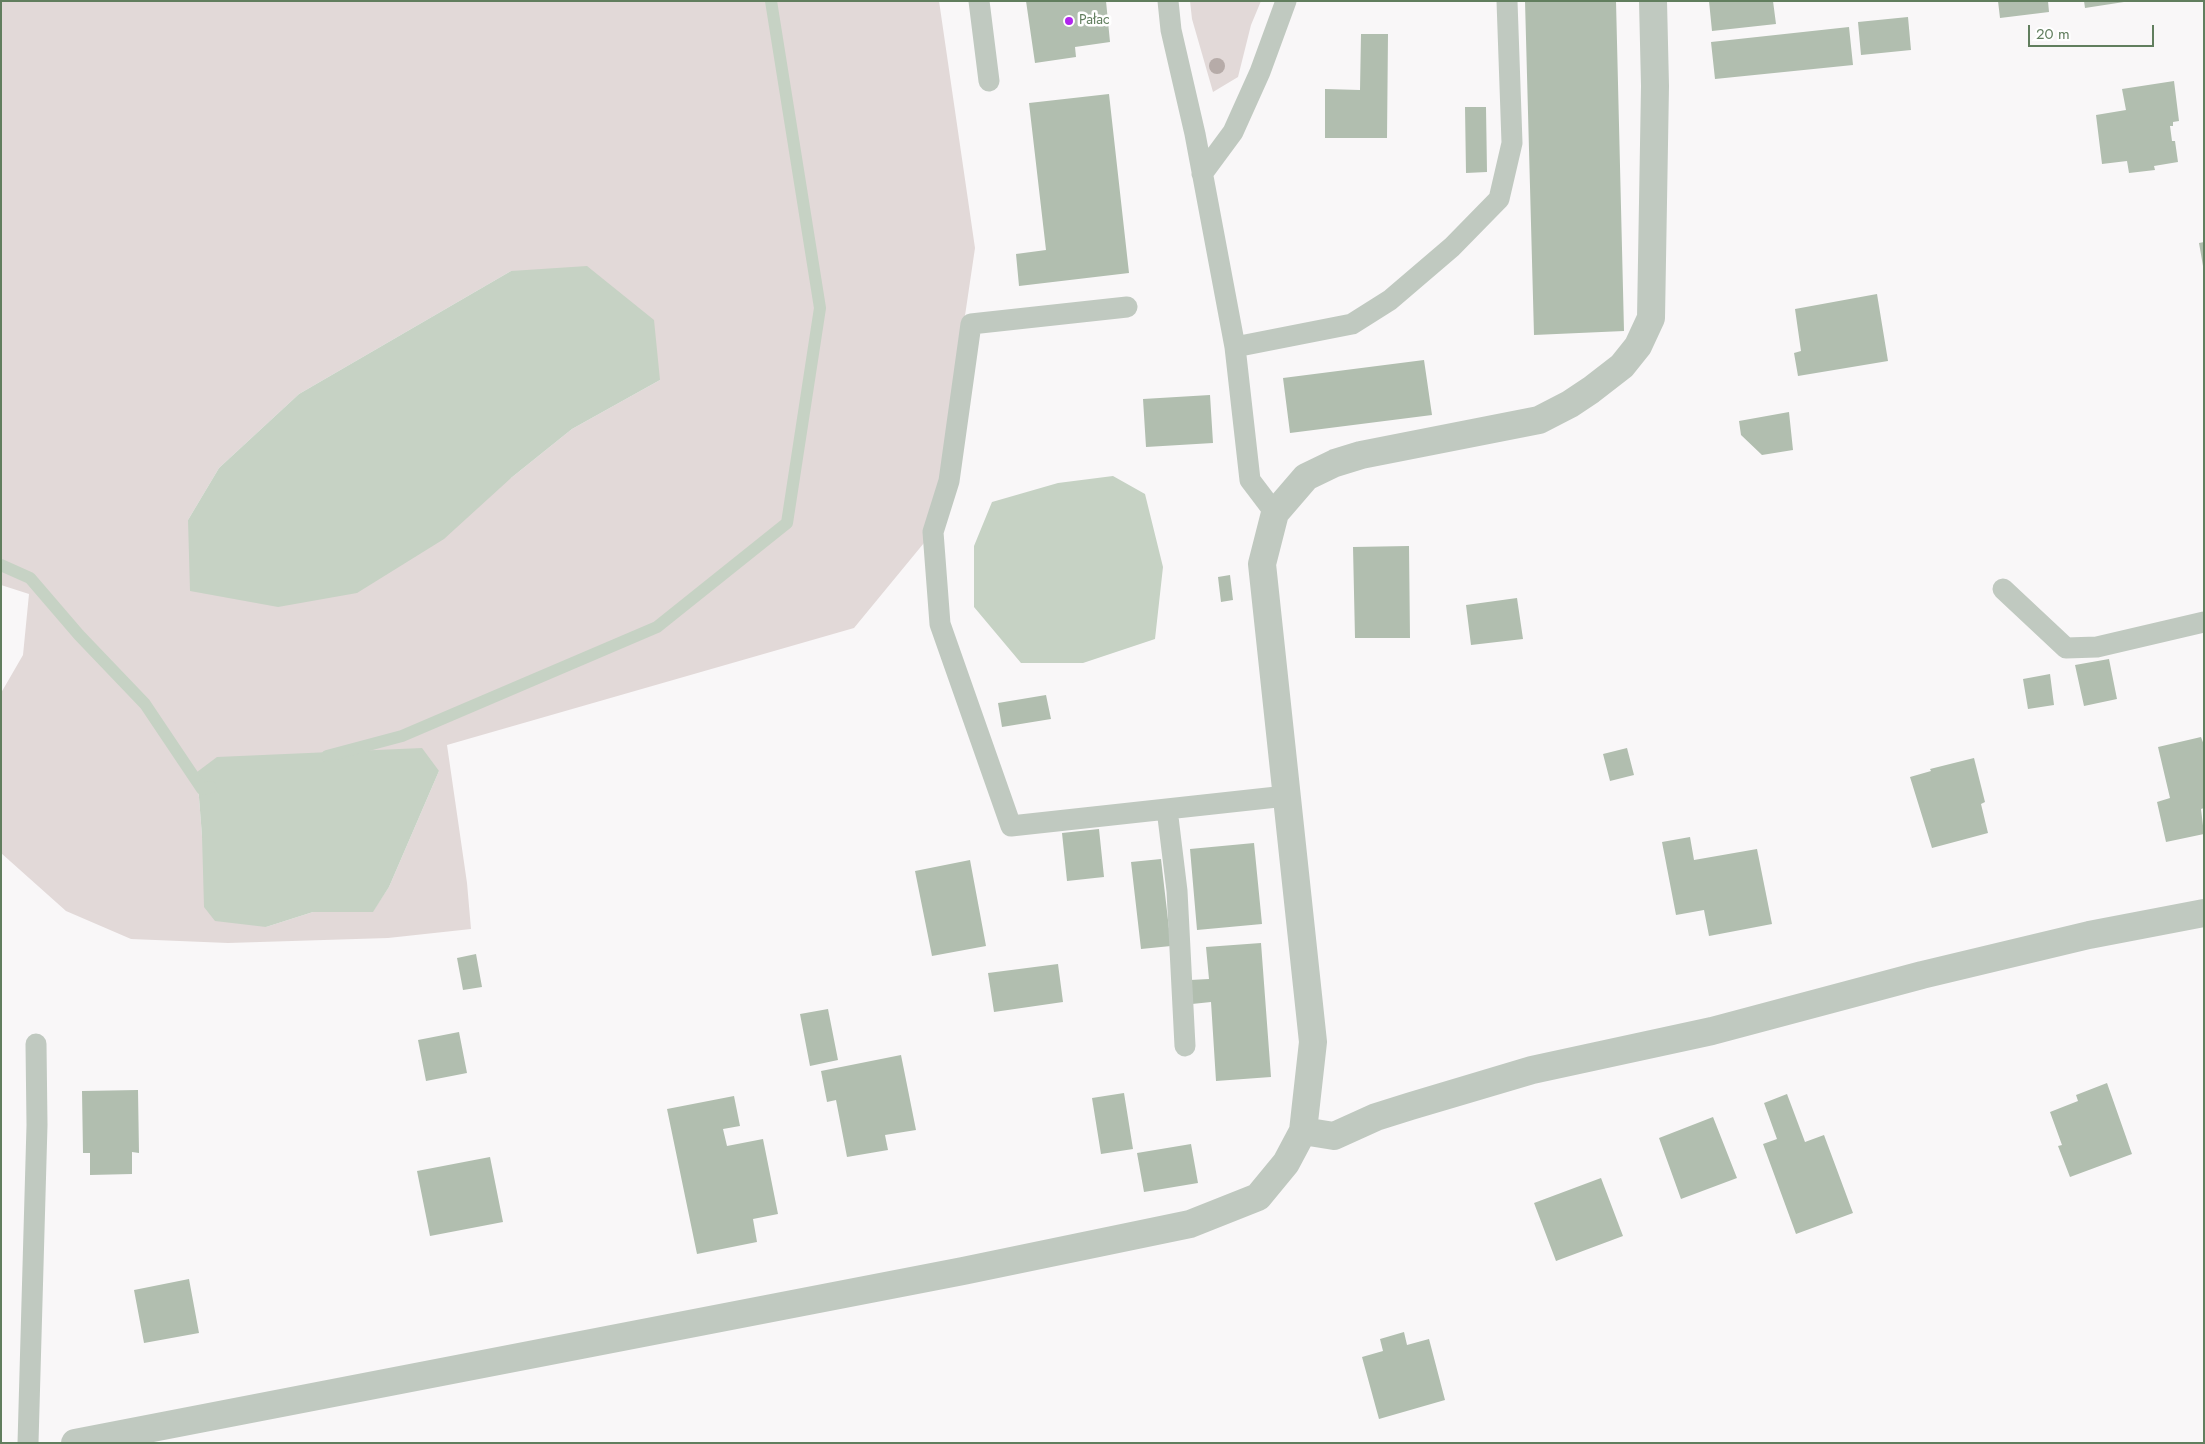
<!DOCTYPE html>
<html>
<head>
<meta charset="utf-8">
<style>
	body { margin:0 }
	#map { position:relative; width:2205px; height:1444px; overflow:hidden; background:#f9f7f8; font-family:Jost,sans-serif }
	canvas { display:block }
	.frame { position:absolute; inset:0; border:2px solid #617e5e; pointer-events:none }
	.scale { position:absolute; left:2028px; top:25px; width:126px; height:22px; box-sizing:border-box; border:2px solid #617e5e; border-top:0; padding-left:6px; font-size:15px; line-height:18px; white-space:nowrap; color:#617e5e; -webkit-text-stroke:4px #fff; paint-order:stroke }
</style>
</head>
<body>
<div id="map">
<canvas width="2205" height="1444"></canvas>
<div class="frame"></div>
<div class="scale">20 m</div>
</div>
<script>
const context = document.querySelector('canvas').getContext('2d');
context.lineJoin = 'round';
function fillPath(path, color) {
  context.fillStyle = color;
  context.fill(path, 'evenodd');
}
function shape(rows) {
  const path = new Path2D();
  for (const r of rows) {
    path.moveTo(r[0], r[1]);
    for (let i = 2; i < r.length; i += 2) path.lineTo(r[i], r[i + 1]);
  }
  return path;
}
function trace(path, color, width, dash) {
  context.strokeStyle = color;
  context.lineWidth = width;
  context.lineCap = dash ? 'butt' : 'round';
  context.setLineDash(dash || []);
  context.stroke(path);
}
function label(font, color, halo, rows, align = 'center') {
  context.font = font + ' Jost,sans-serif';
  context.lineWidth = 5;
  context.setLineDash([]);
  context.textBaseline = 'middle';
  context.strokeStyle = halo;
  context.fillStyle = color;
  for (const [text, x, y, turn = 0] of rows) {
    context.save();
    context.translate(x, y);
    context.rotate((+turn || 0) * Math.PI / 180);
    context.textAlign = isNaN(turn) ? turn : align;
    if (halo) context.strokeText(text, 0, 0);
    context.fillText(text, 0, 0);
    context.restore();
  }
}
const green = shape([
	[1,1,939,1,975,248,933,532,854,628,447,745,467,883,471,929,388,938,228,943,131,939,66,911,1,853,1,693,23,655,29,594,1,585],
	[511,271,660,380,572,429,511,478,188,520,219,468,299,394],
	[439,771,389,887,373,911,313,912,266,927,202,836,197,772],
	[1190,1,1261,1,1251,25,1238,77,1213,92,1192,19]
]);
const water = shape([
	[587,266,654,320,660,380,572,429,511,478,444,539,357,593,278,607,190,591,188,520,219,468,299,394,511,271],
	[1113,476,1145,494,1163,567,1155,639,1083,663,1021,663,974,607,974,546,992,502,1058,483],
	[422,748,439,771,389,887,373,912,313,912,266,927,215,921,204,907,202,836,197,772,217,757]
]);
const stream = shape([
	[1,565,30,578,79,635,145,704,202,789,211,787],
	[327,756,402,736,657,627,787,523,820,308,771,1]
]);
const building = shape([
	[1026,1,1106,1,1110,42,1075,47,1076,57,1035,63],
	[1525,1,1616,1,1624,331,1534,335],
	[1709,1,1773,1,1776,24,1712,31],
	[1998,1,2048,1,2049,12,2000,18],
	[2084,1,2124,1,2124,2,2085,8],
	[1908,17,1911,50,1861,55,1858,22],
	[1849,27,1853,65,1715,79,1711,42],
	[1361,34,1388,34,1387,138,1325,138,1325,89,1360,90],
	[2174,81,2179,121,2173,122,2173,126,2170,126,2172,141,2175,141,2178,162,2154,166,2155,170,2129,173,2127,161,2102,164,2096,115,2126,110,2122,89],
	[1109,94,1129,273,1019,286,1016,254,1046,250,1029,103],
	[1465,107,1486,107,1487,172,1466,173],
	[2204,242,2204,266,2203,266,2199,243],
	[1877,294,1888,361,1798,376,1794,353,1801,351,1795,309],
	[1424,360,1432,415,1290,433,1283,378],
	[1210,395,1213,443,1146,447,1143,399],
	[1789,412,1793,450,1762,455,1741,435,1739,421],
	[1409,546,1410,638,1355,638,1353,547],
	[1230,575,1233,600,1221,602,1218,577],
	[1517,598,1523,639,1471,645,1466,605],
	[2109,659,2117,699,2084,706,2075,665],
	[2050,674,2054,705,2028,709,2023,679],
	[1046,695,1051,719,1002,727,998,703],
	[2201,737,2204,745,2204,808,2201,809,2204,834,2166,842,2157,802,2170,798,2158,747],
	[1627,748,1634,775,1610,781,1603,754],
	[1974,758,1985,802,1981,804,1988,833,1932,848,1910,777,1931,771,1930,769],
	[1099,829,1104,877,1067,881,1062,833],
	[1690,837,1694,860,1757,849,1772,924,1709,936,1704,910,1676,915,1662,842],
	[1254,843,1262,924,1197,930,1190,849],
	[1161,859,1171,946,1141,949,1131,862],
	[970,860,986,946,932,956,915,871],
	[1261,943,1271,1077,1216,1081,1211,1002,1192,1004,1190,980,1209,979,1206,947],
	[476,954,482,987,463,990,457,958],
	[1058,964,1063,1002,994,1012,988,973],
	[828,1009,838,1060,810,1066,800,1014],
	[459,1032,467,1073,426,1081,418,1040],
	[901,1055,916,1130,885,1135,888,1150,847,1157,836,1100,827,1102,821,1071],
	[2107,1083,2132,1154,2070,1177,2058,1146,2062,1145,2050,1112,2078,1101,2076,1095],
	[138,1090,139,1153,132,1152,132,1174,90,1175,90,1153,83,1153,82,1091],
	[1124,1093,1133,1149,1101,1154,1092,1098],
	[1787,1094,1805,1142,1824,1135,1853,1213,1796,1234,1763,1144,1777,1139,1764,1103],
	[734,1096,740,1126,723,1129,727,1146,763,1139,778,1214,753,1219,757,1242,697,1254,667,1109],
	[1713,1117,1737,1178,1681,1199,1659,1138],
	[1191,1144,1198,1183,1144,1192,1137,1153],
	[490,1157,503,1222,430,1236,417,1171],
	[1601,1178,1623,1236,1556,1261,1534,1203],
	[189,1279,199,1333,144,1343,134,1290],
	[1404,1332,1407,1345,1429,1339,1445,1400,1379,1419,1362,1357,1383,1351,1380,1339]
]);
const lane = shape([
	[979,1,989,81],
	[1168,1,1171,30,1195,134,1235,347,1250,480,1275,513],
	[1202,174,1233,132,1260,72,1286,1],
	[1127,307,971,324,949,481,933,532,940,624,1011,826,1286,796],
	[1235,347,1352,324,1390,300,1452,247,1499,199,1512,143,1507,1],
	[2003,589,2066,648,2097,647,2204,622],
	[1167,809,1177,891,1185,1046],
	[28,1443,37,1125,36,1044]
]);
const street = shape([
	[1303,1131,1334,1136,1376,1117,1411,1106,1532,1070,1712,1031,1922,975,2089,935,2204,913],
	[75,1443,963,1271,1190,1224,1258,1197,1286,1163,1303,1131,1313,1042,1262,564,1275,513,1306,477,1335,463,1361,455,1539,420,1570,404,1591,390,1622,366,1638,346,1651,318,1655,86,1653,1]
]);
const trees = [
	[1217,66]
];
const markers = [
	[1069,21,5,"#b024ed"]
];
const poiNames = [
	["Pałac",1079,21]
];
fillPath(green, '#e2d9d8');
fillPath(water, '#c6d2c4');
trace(stream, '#c6d2c4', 12);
fillPath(building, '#b1beaf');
trace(lane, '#c0c9c0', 21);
trace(street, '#c0c9c0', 28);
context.fillStyle = '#b6aba8';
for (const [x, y] of trees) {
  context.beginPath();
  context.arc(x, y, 8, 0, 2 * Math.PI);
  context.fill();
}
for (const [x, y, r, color] of markers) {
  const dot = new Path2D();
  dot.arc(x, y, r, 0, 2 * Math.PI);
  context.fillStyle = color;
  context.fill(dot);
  trace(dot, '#fff', 2);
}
label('14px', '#617e5e', '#fff', poiNames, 'left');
</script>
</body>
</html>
